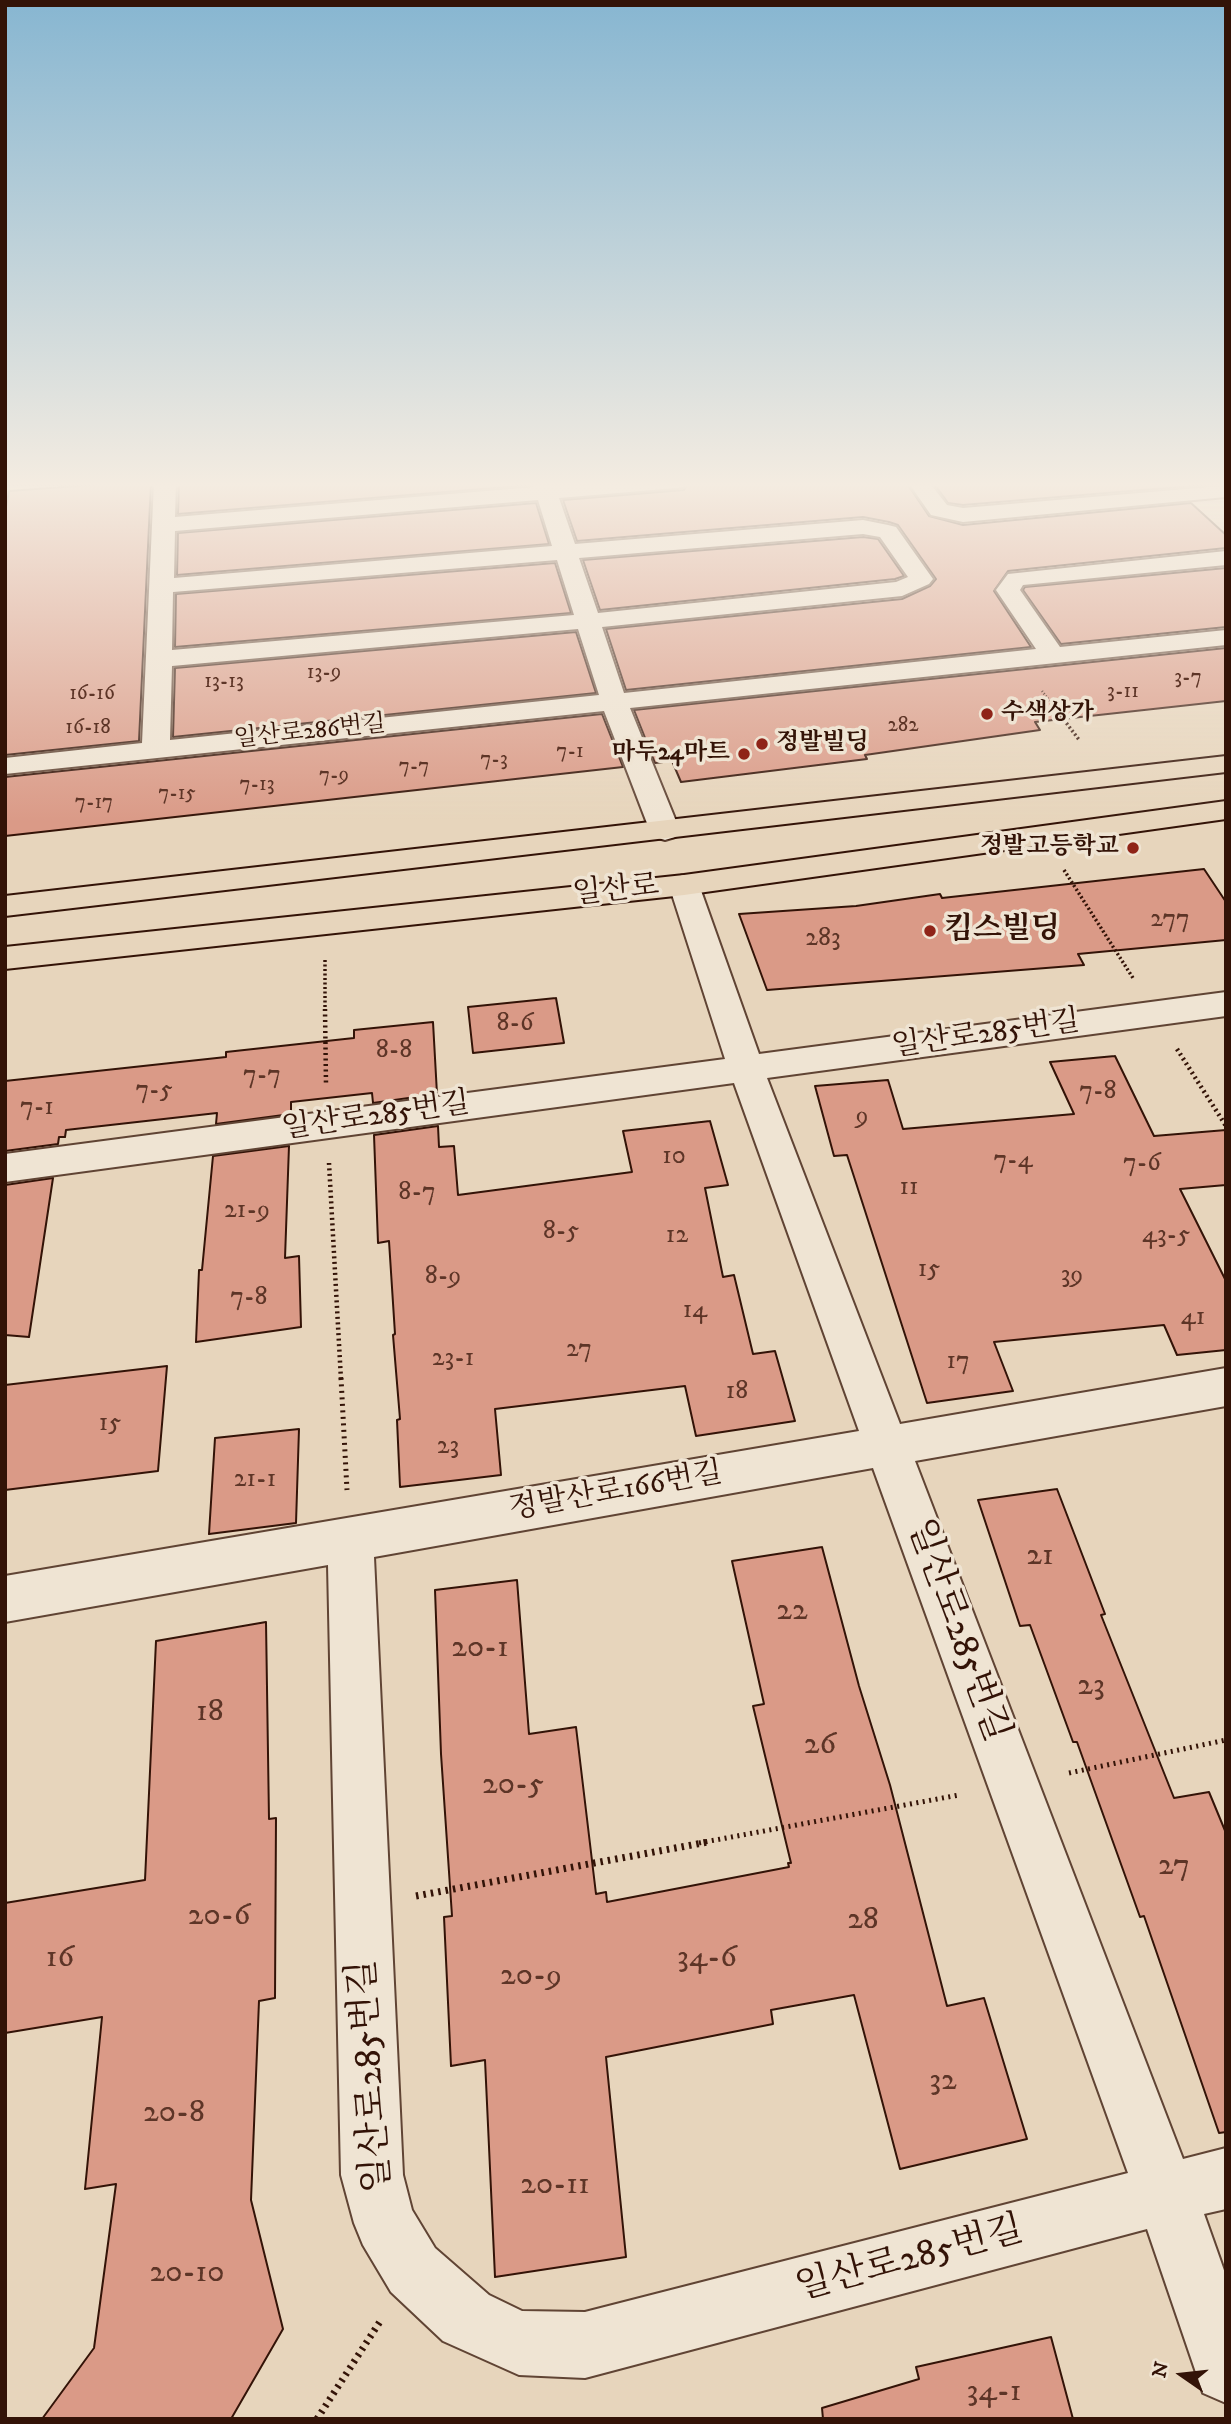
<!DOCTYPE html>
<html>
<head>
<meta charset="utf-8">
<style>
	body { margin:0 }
	#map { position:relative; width:1231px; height:2424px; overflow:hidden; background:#e7d5bc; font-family:"IM FELL DW Pica",serif }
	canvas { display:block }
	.frame { position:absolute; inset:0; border:7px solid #331307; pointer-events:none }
	.north { position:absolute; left:1147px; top:2340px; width:70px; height:70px; -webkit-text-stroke:5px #efe4d3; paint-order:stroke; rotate:284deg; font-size:19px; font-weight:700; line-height:28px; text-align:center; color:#331307 }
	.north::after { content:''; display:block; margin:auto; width:24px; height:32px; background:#331307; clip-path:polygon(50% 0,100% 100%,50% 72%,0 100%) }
</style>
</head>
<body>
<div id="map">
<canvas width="1231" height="2424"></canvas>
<div class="frame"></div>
<div class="north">N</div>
</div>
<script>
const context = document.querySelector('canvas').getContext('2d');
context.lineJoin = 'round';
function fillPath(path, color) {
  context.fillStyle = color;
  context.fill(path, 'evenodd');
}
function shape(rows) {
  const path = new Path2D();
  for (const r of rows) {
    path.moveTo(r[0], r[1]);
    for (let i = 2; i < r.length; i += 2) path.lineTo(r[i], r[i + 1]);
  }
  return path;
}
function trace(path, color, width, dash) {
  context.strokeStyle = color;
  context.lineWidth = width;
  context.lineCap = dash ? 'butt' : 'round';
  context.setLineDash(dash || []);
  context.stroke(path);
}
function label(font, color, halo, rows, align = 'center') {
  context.font = font + ' "IM FELL DW Pica","Noto Serif KR",serif';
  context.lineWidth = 7;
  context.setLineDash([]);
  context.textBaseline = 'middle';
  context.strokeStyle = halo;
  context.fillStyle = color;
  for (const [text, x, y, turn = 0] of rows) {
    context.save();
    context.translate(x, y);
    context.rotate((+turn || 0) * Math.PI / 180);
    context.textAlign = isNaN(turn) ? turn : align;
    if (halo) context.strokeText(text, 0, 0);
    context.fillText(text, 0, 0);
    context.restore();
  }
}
const building = shape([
	[132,482,151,482,139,741,5,755,5,512,9,491,132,482],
	[179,482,530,482,530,485,178,514,179,482],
	[688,482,906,482,929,516,963,525,1191,503,1226,535,1226,548,1008,571,994,591,1031,647,626,690,606,629,902,599,930,586,936,579,898,525,889,522,863,517,577,541,563,500,684,490,688,482],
	[933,482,1190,482,1190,486,963,505,948,503,933,482],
	[536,503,549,544,177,575,178,533,536,503],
	[863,537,878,539,904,576,895,579,600,610,583,560,863,537],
	[555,563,571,613,175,647,176,594,555,563],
	[1226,568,1226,627,1061,644,1023,590,1025,587,1226,568],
	[576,632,596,693,173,737,175,668,576,632],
	[1226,648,1226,701,1035,722,1040,730,865,755,867,759,681,782,672,761,655,763,634,710,1226,648],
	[602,714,623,767,5,836,5,777,602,714],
	[1204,869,1226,902,1226,940,1078,954,1084,965,767,990,739,914,856,906,940,894,942,898,1204,869],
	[556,998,564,1043,473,1053,468,1007,556,998],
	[433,1022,437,1094,373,1103,372,1093,291,1102,291,1114,216,1124,217,1113,66,1130,65,1137,59,1137,58,1144,5,1151,5,1081,226,1057,226,1052,354,1038,354,1030,433,1022],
	[1115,1056,1154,1136,1226,1130,1226,1185,1180,1189,1226,1281,1226,1350,1177,1355,1164,1325,994,1342,1013,1391,927,1403,847,1155,834,1156,815,1086,888,1080,903,1129,1074,1114,1050,1062,1115,1056],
	[710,1121,728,1185,705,1188,723,1277,734,1275,753,1354,775,1351,795,1421,696,1436,685,1386,495,1409,501,1475,400,1487,397,1420,400,1419,393,1335,395,1334,389,1241,378,1243,374,1135,438,1126,439,1147,454,1146,458,1195,632,1172,623,1131,710,1121],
	[289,1146,285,1258,299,1256,301,1327,196,1342,199,1270,202,1270,213,1156,289,1146],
	[53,1178,29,1337,5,1335,5,1185,53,1178],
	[167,1366,158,1471,5,1490,5,1385,167,1366],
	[299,1429,296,1523,209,1534,215,1438,299,1429],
	[1057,1489,1105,1614,1101,1615,1174,1798,1209,1792,1226,1833,1226,2132,1219,2133,1144,1916,1140,1917,1077,1742,1073,1742,1030,1625,1020,1626,978,1500,1057,1489],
	[822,1547,859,1686,890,1785,947,2006,984,1998,1027,2139,900,2169,854,1995,771,2010,773,2024,606,2057,626,2257,495,2277,485,2060,451,2066,444,1917,452,1916,441,1754,435,1590,517,1580,529,1734,576,1727,596,1894,606,1892,607,1902,789,1867,788,1863,791,1863,753,1706,764,1704,732,1561,822,1547],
	[266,1622,269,1819,276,1818,275,1998,259,2001,251,2200,283,2329,231,2419,42,2419,94,2348,116,2184,85,2189,102,2017,5,2033,5,1903,145,1880,156,1641,266,1622],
	[1051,2337,1073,2419,823,2419,822,2408,919,2379,916,2367,1051,2337]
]);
const pathFar4 = shape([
	[1042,691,1062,717]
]);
const pathFar3 = shape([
	[1061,716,1080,741],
	[1064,870,1133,978],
	[325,960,325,1011]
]);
const pathFar2 = shape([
	[325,1009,326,1084],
	[1177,1049,1226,1126],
	[329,1163,341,1380]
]);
const pathFar1 = shape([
	[341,1378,347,1490],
	[1069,1773,1226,1740],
	[699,1843,959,1795]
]);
const path = shape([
	[416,1896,708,1842],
	[317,2419,381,2320]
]);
const street = shape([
	[154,482,176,482,175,517,534,487,532,482,554,482,555,486,595,482,686,482,684,487,676,488,559,498,575,544,863,520,888,525,896,527,933,579,929,584,902,596,602,627,624,693,1036,649,996,590,1008,574,1226,551,1226,565,1023,585,1020,590,1060,647,1226,630,1226,645,630,708,680,831,675,837,665,840,655,837,650,831,604,711,5,774,5,758,142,743,154,482],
	[538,500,552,546,174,578,175,531,538,500],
	[863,534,880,537,908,577,896,582,598,613,579,558,863,534],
	[557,560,574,615,172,650,173,592,557,560],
	[578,629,599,695,170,740,172,666,578,629],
	[908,482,929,482,947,505,963,508,1221,486,1226,487,1226,497,963,522,931,515,908,482],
	[684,875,695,878,699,885,759,1054,1226,992,1226,1016,767,1078,900,1424,1226,1368,1226,1406,915,1461,1183,2159,1226,2148,1226,2209,1204,2214,1226,2276,1226,2403,1203,2393,1147,2229,585,2378,519,2375,443,2341,391,2292,363,2245,354,2223,341,2175,328,1565,5,1622,5,1576,859,1431,734,1083,5,1182,5,1154,725,1059,669,885,673,878,684,875],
	[873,1468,1128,2173,585,2312,522,2311,489,2295,435,2248,412,2210,403,2175,374,1557,873,1468]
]);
const primary = shape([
	[1226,756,1226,772,5,916,5,896,1226,756],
	[1226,801,1226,819,684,895,5,969,5,947,684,875,1226,801]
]);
const markers = [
	[987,714,7,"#8f2418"],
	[762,744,7,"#8f2418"],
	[744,754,7,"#8f2418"],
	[1133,848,7,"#8f2418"],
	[930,931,7,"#8f2418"]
];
const farNumbernames = [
	["13-9",324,674],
	["3-7",1188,679],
	["13-13",224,683],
	["3-11",1123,693],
	["16-16",92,695],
	["282",903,727],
	["16-18",88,729],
	["7-1",570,753],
	["7-3",494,761],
	["7-7",414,768],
	["7-9",334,777],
	["7-13",257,786],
	["7-15",177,795],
	["7-17",94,804]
];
const farPoinames = [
	["수색상가",1001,714],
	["정발빌딩",776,744],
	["마두24마트",730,754,"right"],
	["정발고등학교",1119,848,"right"]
];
const farStreetnames = [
	["일산로286번길",310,733,-6]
];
const numberNames = [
	["277",1170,921],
	["283",823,940],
	["8-6",515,1025],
	["8-8",394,1052],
	["7-7",262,1077],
	["7-5",154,1092],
	["7-8",1098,1093],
	["7-1",37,1109],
	["9",862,1118],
	["10",674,1158],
	["7-4",1013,1162],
	["7-6",1142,1165],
	["11",909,1189],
	["8-7",417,1194],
	["21-9",247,1212],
	["8-5",561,1233],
	["12",677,1237],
	["43-5",1166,1237],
	["15",929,1271],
	["39",1072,1277],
	["8-9",443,1278],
	["7-8",249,1299],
	["14",695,1312],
	["41",1193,1319],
	["27",579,1351],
	["23-1",453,1360],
	["17",958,1363],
	["18",737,1393],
	["15",110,1425],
	["23",448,1448],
	["21-1",255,1481]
];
const streetNames = [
	["일산로",616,892,-6],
	["일산로285번길",986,1036,-8],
	["일산로285번길",376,1118,-8],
	["정발산로166번길",616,1493,-10]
];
const poiNames = [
	["킴스빌딩",944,931]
];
const nearNumbernames = [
	["21",1040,1557],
	["22",792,1612],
	["20-1",480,1649],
	["23",1091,1687],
	["18",210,1713],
	["26",820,1746],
	["20-5",513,1786],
	["27",1174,1867],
	["20-6",219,1917],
	["28",863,1921],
	["16",60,1959],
	["34-6",707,1959],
	["20-9",531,1977],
	["32",943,2082],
	["20-8",174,2114],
	["20-11",555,2186],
	["20-10",187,2274],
	["34-1",994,2393]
];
const nearStreetnames = [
	["일산로285번길",956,1631,70],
	["일산로285번길",373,2076,-94],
	["일산로285번길",910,2261,-15]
];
fillPath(building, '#da9a87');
trace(building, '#331307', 2);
trace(street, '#604434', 4);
trace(primary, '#331307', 4);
trace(pathFar4, '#331307', 2.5, [1, 2]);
trace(pathFar3, '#331307', 3.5, [2, 2.5]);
trace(pathFar2, '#331307', 4.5, [2, 3.5]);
trace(pathFar1, '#331307', 5, [2, 4.5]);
trace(path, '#331307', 7, [2.5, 5]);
fillPath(street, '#efe4d3');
fillPath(primary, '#e7d5bc');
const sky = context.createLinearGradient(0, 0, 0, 822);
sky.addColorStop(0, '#87b6d1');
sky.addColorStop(0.59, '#f4ece1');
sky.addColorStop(1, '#f4ece100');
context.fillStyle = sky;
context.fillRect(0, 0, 1231, 822);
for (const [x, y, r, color] of markers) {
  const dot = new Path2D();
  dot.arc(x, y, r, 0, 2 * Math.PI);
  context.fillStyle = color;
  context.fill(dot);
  trace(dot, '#efe4d3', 2.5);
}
label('21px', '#5d3527', null, farNumbernames);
label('bold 24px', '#331307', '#efe4d3', farPoinames, 'left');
label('24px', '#331307', '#efe4d3', farStreetnames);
label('26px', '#5d3527', null, numberNames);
label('30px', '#331307', '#efe4d3', streetNames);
label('bold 30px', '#331307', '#efe4d3', poiNames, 'left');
label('32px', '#5d3527', null, nearNumbernames);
label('37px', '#331307', '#efe4d3', nearStreetnames);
</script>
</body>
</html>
